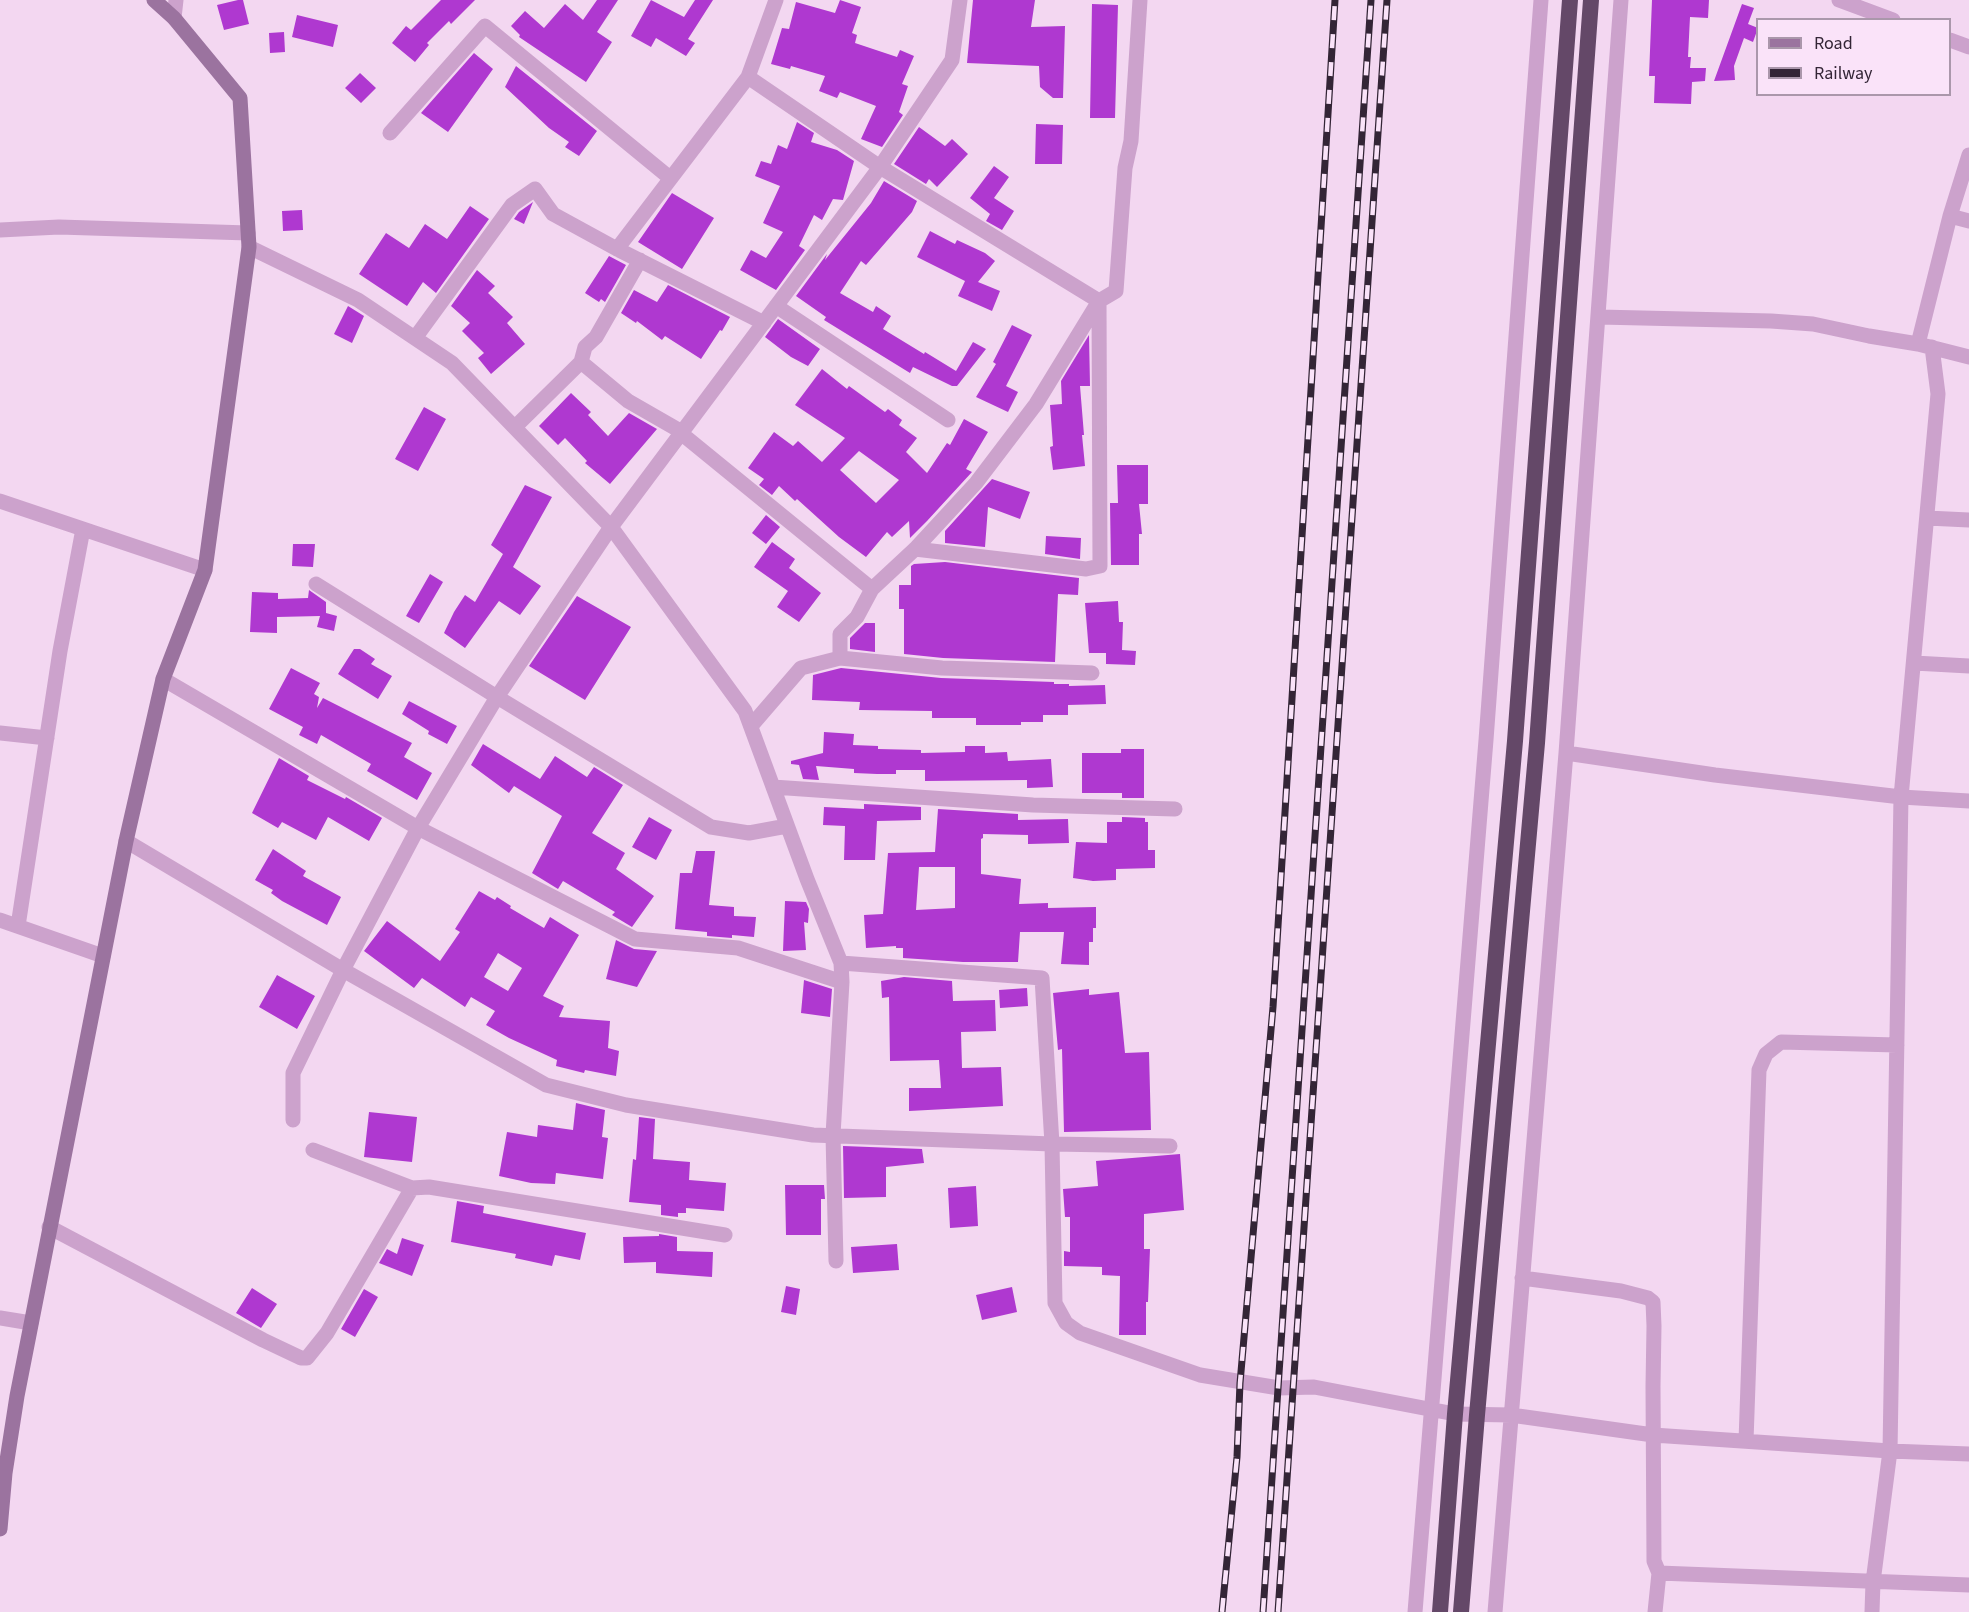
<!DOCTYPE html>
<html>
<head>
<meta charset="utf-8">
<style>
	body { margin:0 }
	#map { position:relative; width:1969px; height:1612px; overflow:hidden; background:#f3d7f1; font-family:"Source Sans 3",sans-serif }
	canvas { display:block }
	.legend { position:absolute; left:1756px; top:18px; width:195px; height:78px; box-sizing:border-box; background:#fae3f9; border:2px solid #aa97ab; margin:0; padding:8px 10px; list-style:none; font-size:18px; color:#332536 }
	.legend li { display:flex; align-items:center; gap:12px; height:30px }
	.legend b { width:30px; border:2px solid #aa97ab }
</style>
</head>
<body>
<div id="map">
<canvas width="1969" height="1612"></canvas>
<ul class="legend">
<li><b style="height:8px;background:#9b739f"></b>Road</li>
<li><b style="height:8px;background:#332536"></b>Railway</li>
</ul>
</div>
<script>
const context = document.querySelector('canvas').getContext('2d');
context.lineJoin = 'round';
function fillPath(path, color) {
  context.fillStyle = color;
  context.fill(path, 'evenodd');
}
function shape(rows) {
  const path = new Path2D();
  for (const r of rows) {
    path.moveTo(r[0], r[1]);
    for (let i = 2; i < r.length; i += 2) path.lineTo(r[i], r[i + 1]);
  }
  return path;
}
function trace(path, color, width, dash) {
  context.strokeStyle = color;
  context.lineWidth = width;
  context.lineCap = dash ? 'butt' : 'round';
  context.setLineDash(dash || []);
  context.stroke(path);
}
const building = shape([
	[238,0,243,0,249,24,224,30,217,5],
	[441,0,475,0,451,24,449,21,427,43,429,45,415,62,392,43,406,26,411,30],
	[597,0,618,0,597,32,612,42,586,82,519,37,520,35,511,26,525,11,544,28,565,4,583,20],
	[651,0,684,17,695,0,713,0,688,39,695,43,686,56,656,38,651,47,631,36],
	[840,0,861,7,852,33,857,35,855,43,897,57,900,50,914,56,902,84,908,86,899,112,903,115,882,147,861,139,876,106,840,92,837,98,819,91,825,76,791,66,790,69,771,64,782,28,789,29,796,2,835,13],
	[973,0,1035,0,1031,27,1065,26,1063,98,1053,98,1040,87,1039,66,967,63],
	[1652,0,1709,0,1708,18,1690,17,1688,57,1691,57,1690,68,1706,68,1705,81,1692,82,1691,104,1654,103,1655,76,1649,76],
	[1092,4,1118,5,1115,118,1090,118],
	[1742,4,1754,8,1748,24,1758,28,1753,42,1744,38,1734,66,1735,80,1714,81],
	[297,15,338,25,333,47,292,37],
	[284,32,285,52,270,53,269,33],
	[474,53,493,69,448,132,421,113],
	[516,66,597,131,579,156,565,147,569,142,549,128,505,87],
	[360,73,376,88,361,103,345,88],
	[797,122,814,133,811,142,837,150,854,161,843,200,833,199,822,220,814,215,799,246,805,250,776,290,740,270,751,250,766,258,783,232,763,223,780,186,755,176,761,161,771,164,778,145,787,149],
	[1036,124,1063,125,1062,164,1035,164],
	[919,127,945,146,952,139,968,154,937,187,929,179,926,184,894,164],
	[994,166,1009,177,994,198,1014,211,1002,230,986,221,990,214,970,198],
	[884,181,917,201,912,212,866,265,861,261,840,293,873,312,876,306,891,316,883,329,924,354,925,352,956,371,973,342,986,349,957,386,952,386,913,367,910,373,824,320,826,317,796,296,827,254,825,260,871,203],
	[672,193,714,218,682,269,638,242],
	[533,202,524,224,514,219,519,212],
	[470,206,489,219,436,293,423,282,407,306,359,274,386,233,409,248,425,224,447,239],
	[302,210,303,230,283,231,282,211],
	[930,231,955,244,957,240,985,253,995,261,978,282,1000,291,992,311,958,296,965,281,917,257],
	[609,256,626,265,605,302,601,299,599,302,585,293],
	[477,270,495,286,488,293,513,317,507,323,525,344,491,374,478,358,484,353,462,331,470,323,451,306],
	[668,285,730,317,722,331,720,330,701,359,665,336,662,340,637,321,636,323,621,313,634,290,657,302],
	[348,306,364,316,352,343,334,334],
	[778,319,820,349,808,366,791,357,765,337],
	[1012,325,1032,335,1006,386,1018,392,1008,412,976,397,996,364,993,362],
	[1089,335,1090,386,1080,386,1084,435,1082,435,1085,466,1053,470,1050,447,1053,446,1050,405,1062,404,1061,381],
	[822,369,847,389,849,386,885,412,888,409,902,420,899,425,917,438,906,452,927,473,947,443,950,445,964,419,988,432,966,469,972,472,927,521,910,538,909,521,892,537,887,532,866,557,839,537,797,499,795,501,779,486,772,495,759,485,764,479,748,468,774,432,793,446,798,441,822,462,845,438,795,405],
	[859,451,899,480,876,503,840,470],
	[571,393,591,412,588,415,608,436,629,413,657,429,610,484,585,463,587,461,565,438,558,445,539,426],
	[424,407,446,419,418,471,395,459],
	[1117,465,1148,465,1148,504,1139,504,1142,534,1139,534,1139,565,1111,565,1110,503,1118,503],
	[992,479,1030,492,1020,519,988,507,985,547,945,543,945,531],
	[525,485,552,497,513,567,541,586,520,615,499,601,465,648,444,633,454,612,465,595,475,602,503,554,491,545],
	[766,515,780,527,766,544,752,533],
	[1046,536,1081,538,1080,559,1045,554],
	[772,542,795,559,789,568,821,593,799,622,777,607,788,591,754,567],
	[293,544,315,544,313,567,292,566],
	[945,562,1079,578,1078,595,1058,594,1055,662,943,658,904,654,904,609,899,609,899,585,911,585,911,566,914,564],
	[430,574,443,582,419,623,406,616],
	[309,590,326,602,326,613,337,616,334,631,317,627,320,616,277,617,277,633,250,632,252,592,278,593,278,599,308,598],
	[577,596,631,627,585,700,529,666],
	[1118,601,1119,622,1123,622,1122,650,1136,651,1135,665,1106,664,1106,653,1089,653,1085,603],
	[865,623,875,623,875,652,850,649,850,638],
	[354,649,360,649,375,659,371,664,392,676,378,699,338,674],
	[291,668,320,683,314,694,319,697,317,708,323,698,412,743,404,757,432,773,417,800,367,771,371,764,321,735,317,744,299,735,303,727,269,709],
	[841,668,941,678,1054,682,1054,684,1069,684,1069,686,1105,685,1106,704,1068,705,1068,715,1043,715,1043,722,1021,722,1021,725,976,725,976,718,932,718,932,711,859,710,860,702,812,700,813,675],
	[409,701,457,726,447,744,428,734,429,731,402,714],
	[824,732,854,734,853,745,878,746,878,749,921,750,921,753,965,752,965,746,985,746,985,753,1007,752,1008,761,1051,759,1053,787,1027,788,1027,780,925,781,925,770,896,770,896,774,877,774,854,773,854,769,816,766,819,780,803,779,799,765,791,764,791,761,823,753],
	[483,744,540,779,555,756,587,777,594,767,623,785,592,833,625,853,616,869,654,896,632,927,612,915,615,912,563,881,558,889,532,873,562,816,514,786,509,793,471,765],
	[1121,749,1144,749,1144,798,1122,798,1122,793,1082,793,1082,753,1121,753],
	[279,758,309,776,307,780,345,799,346,797,382,818,369,841,328,817,316,840,282,822,278,828,252,813],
	[864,804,921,807,921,820,877,821,875,860,844,860,845,826,823,825,824,807,864,809],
	[938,809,1018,814,1018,820,1068,819,1069,843,1028,844,1028,835,983,834,983,838,981,839,981,874,1021,879,1019,904,1048,903,1048,908,1096,907,1096,928,1093,928,1093,942,1089,942,1089,965,1061,964,1064,932,1020,932,1018,962,963,962,903,958,903,948,896,948,896,946,866,948,864,915,883,914,888,853,935,852],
	[919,867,955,867,955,908,916,910],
	[649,817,672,830,656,860,632,847],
	[1122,817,1145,818,1145,822,1148,822,1148,850,1155,850,1155,868,1116,869,1116,880,1093,881,1073,878,1076,842,1107,843,1107,822,1122,822],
	[273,849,306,871,303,876,341,897,327,925,282,901,271,893,273,890,255,880],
	[696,851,715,851,709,905,734,907,734,916,756,917,754,937,732,935,732,938,707,936,707,932,675,929,680,873,692,873],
	[479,891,495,900,497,897,511,906,510,908,544,928,550,917,579,935,543,996,564,1006,559,1017,610,1021,608,1048,619,1051,616,1076,585,1070,584,1073,556,1066,557,1060,509,1038,486,1025,495,1011,471,997,465,1007,422,978,414,988,364,951,387,921,440,961,460,932,455,929],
	[498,953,522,968,508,991,484,977],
	[785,901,806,902,809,909,808,923,804,922,806,950,783,951],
	[616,940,634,949,657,951,637,987,606,979],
	[277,975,315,996,297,1029,259,1007],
	[904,977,952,981,953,1001,995,1000,996,1031,961,1032,962,1068,1001,1067,1003,1106,909,1111,909,1088,941,1088,939,1060,890,1061,889,997,882,998,881,981],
	[804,980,832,989,830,1017,801,1013],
	[1027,988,1028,1006,1000,1008,999,990],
	[1089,989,1089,995,1119,992,1125,1053,1149,1052,1151,1130,1064,1132,1062,1049,1058,1050,1053,993],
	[576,1103,605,1110,602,1137,608,1138,603,1179,556,1173,555,1184,531,1183,499,1176,507,1132,537,1137,538,1125,573,1130],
	[369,1112,417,1117,412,1162,364,1157],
	[639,1117,655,1119,653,1159,690,1162,689,1180,726,1183,724,1211,686,1208,686,1213,678,1213,678,1217,661,1215,661,1205,629,1202,633,1159,636,1160],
	[843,1146,922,1149,924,1163,886,1167,886,1197,844,1198],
	[1180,1154,1184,1210,1144,1214,1144,1249,1150,1249,1148,1302,1146,1302,1146,1335,1119,1335,1120,1276,1102,1275,1102,1267,1064,1266,1064,1251,1070,1252,1070,1217,1065,1217,1063,1189,1098,1186,1096,1161],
	[785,1185,824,1185,825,1199,821,1199,821,1235,786,1235],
	[976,1186,978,1226,950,1228,948,1188],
	[457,1201,484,1206,483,1213,586,1233,580,1260,555,1255,552,1266,515,1258,516,1254,451,1242],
	[659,1234,677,1237,677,1251,713,1252,712,1277,656,1273,656,1262,624,1263,623,1237,659,1236],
	[402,1238,424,1245,412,1276,379,1263,387,1249,397,1254],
	[897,1244,899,1270,853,1273,851,1247],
	[786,1286,800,1289,796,1315,781,1312],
	[1012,1287,1017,1312,982,1320,976,1295],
	[252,1288,277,1304,261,1328,236,1313],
	[364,1289,378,1297,355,1337,341,1329]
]);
const minor = shape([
	[1839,0,1893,20],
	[174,18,176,0],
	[1950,40,1969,47],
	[748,77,880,167,1099,301,1100,566,1086,569,915,549],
	[390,133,485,26,670,178],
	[1950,216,1969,221],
	[0,230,59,227,248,233],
	[249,247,358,300,452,363,611,527,745,711,807,879,841,963,842,982,833,1135,836,1261],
	[617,249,748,77,776,0],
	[776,306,948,420],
	[1599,317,1771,321,1813,324,1869,336,1918,344,1969,357],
	[415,338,512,205,535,189,553,214,617,249,764,323],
	[1918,344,1950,216,1969,155],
	[581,362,628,401,682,432,682,434,872,589],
	[515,427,581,362,585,347,596,337,640,260],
	[0,501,205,570],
	[1927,518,1969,520],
	[316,584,497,697,711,827,749,833,787,826],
	[840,658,840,634,857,617,872,589,915,549,976,483,1036,404,1099,301,1116,291,1125,168,1131,141,1140,0],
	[1914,663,1969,666],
	[163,679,418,828,635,939,738,948,842,982],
	[751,726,801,668,840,658,942,668,1092,673],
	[0,733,47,738],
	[1566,753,1715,775,1901,797,1969,801],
	[773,787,1033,805,1175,809],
	[126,841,343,970,546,1085,626,1105,813,1135,1052,1144,1170,1146],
	[0,920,103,956],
	[18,926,60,651,83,529],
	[841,963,1042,978,1052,1144,1055,1303,1066,1323,1080,1333,1200,1375,1279,1388,1314,1387,1455,1414,1511,1415,1653,1435,1890,1451,1969,1454],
	[293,1120,293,1073,343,970,418,828,497,697,611,527,880,167,952,60,960,0],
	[313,1150,412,1188,429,1187,725,1235],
	[49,1227,263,1340,301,1358,307,1358,327,1333,412,1188],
	[1522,1278,1621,1291,1648,1298,1653,1302,1654,1326,1653,1386,1654,1561,1659,1573,1655,1612],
	[0,1318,31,1323],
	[1746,1441,1759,1070,1766,1054,1781,1042,1897,1045],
	[1659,1573,1969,1585],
	[1415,1612,1486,740,1541,0],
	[1495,1612,1566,753,1621,0],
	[1872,1612,1873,1582,1890,1451,1901,797,1938,394,1932,347]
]);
const secondary = shape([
	[0,1529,5,1473,17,1396,126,841,163,679,205,570,249,247,240,98,174,18,154,0]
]);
const trunk = shape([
	[1440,1612,1455,1414,1515,741,1570,0],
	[1461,1612,1477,1415,1537,743,1591,0]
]);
const rail = shape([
	[1222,1612,1237,1457,1240,1383,1273,1007,1335,0],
	[1263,1612,1371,0],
	[1278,1612,1387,0]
]);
fillPath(building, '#af38d0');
trace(minor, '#cca2cc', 15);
trace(secondary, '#9b739f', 15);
trace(trunk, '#644868', 16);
trace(rail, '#332536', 7);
trace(rail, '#fae3f9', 4.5, [14]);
</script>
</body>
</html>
